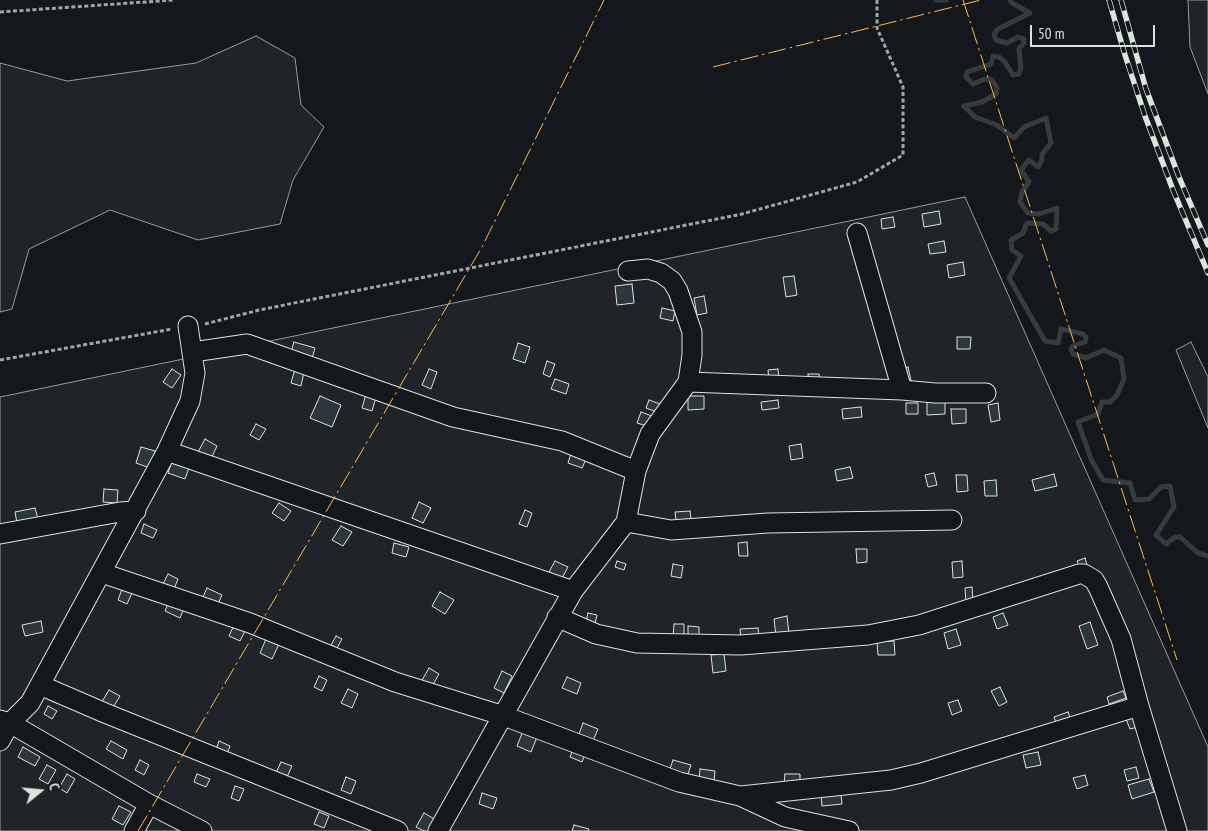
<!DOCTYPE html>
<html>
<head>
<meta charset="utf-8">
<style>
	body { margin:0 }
	#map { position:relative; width:1208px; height:831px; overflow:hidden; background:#14181c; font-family:"PT Sans Narrow",sans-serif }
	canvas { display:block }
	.north { position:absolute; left:15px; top:766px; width:50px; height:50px; -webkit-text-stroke:4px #14181c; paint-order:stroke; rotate:73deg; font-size:14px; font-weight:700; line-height:20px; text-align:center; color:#d8e6dc }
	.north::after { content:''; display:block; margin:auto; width:18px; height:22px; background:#d8e6dc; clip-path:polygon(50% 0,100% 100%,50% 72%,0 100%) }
	.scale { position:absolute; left:1030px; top:25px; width:125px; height:22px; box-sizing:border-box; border:2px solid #d8e6dc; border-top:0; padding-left:6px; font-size:15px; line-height:18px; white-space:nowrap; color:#d8e6dc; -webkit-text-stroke:4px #14181c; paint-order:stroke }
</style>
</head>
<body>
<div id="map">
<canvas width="1208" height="831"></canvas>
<div class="north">С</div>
<div class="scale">50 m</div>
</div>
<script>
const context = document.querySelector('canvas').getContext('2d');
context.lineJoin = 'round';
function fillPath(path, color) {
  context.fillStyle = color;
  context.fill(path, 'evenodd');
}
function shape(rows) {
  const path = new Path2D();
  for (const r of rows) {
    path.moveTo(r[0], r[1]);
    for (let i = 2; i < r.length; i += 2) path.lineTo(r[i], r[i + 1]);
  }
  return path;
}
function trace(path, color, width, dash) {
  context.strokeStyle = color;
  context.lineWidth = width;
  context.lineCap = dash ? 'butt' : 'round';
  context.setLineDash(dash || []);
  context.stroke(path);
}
const green = shape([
	[1188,0,1208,0,1208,94,1190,47,1188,0],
	[256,36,295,58,301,105,324,127,293,180,280,224,198,240,110,210,29,249,12,309,0,312,0,63,67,81,196,63,256,36],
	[965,197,1208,747,1208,831,0,831,0,397,965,197],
	[1191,342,1208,377,1208,428,1176,350,1191,342]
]);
const stream = shape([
	[936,0,946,0],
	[1010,0,1012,3,1030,13,998,29,994,34,996,40,1007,43,1018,37,1024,39,1024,43,1019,49,1021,68,1019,74,1013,75,1005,62,999,57,993,56,991,64,967,72,966,77,973,84,985,79,992,80,997,88,996,94,982,102,964,106,975,117,997,125,1014,138,1024,127,1046,118,1051,143,1042,154,1042,160,1038,167,1029,160,1021,170,1029,182,1022,192,1020,202,1028,213,1039,214,1057,208,1056,229,1051,231,1043,224,1027,223,1023,233,1011,240,1012,250,1021,256,1009,278,1045,341,1058,343,1061,329,1083,334,1086,337,1085,342,1073,346,1071,349,1073,354,1086,358,1104,350,1121,358,1124,379,1117,395,1110,402,1102,402,1098,414,1078,422,1091,459,1103,480,1130,483,1135,500,1149,499,1161,487,1170,486,1174,507,1156,535,1166,544,1175,537,1180,537,1198,553,1208,556]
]);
const building = shape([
	[939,211,941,224,924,227,922,214,939,211],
	[893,217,895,227,882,229,881,219,893,217],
	[944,241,946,252,930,254,928,244,944,241],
	[963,262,965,275,949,278,947,265,963,262],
	[794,276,797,295,786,297,783,277,794,276],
	[632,284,634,303,617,305,615,286,632,284],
	[704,296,707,313,697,315,694,298,704,296],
	[662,308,675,311,673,321,660,318,662,308],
	[957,337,971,337,970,349,957,349,957,337],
	[294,342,315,348,311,362,290,355,294,342],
	[518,343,530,347,525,363,513,359,518,343],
	[547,361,555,364,550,377,543,374,547,361],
	[908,367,912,385,906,387,902,369,908,367],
	[172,369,181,375,172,388,163,382,172,369],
	[295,369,304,372,301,386,291,383,295,369],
	[429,369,437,372,431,389,422,385,429,369],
	[778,369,779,380,769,381,768,370,778,369],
	[808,374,819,374,820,382,809,383,808,374],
	[555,379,569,384,566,394,551,389,555,379],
	[366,394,376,397,372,411,362,408,366,394],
	[320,396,341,405,332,427,310,418,320,396],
	[688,396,704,396,704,409,688,410,688,396],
	[649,400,660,404,657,412,646,408,649,400],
	[778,400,779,408,762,410,761,402,778,400],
	[945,401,945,414,927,415,927,402,945,401],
	[906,403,918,403,918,414,906,414,906,403],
	[998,403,1000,420,991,422,988,405,998,403],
	[861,407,862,417,843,419,842,409,861,407],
	[951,409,966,409,966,423,952,424,951,409],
	[641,412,652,416,647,426,637,423,641,412],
	[256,424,266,429,259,440,250,435,256,424],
	[205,439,217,446,209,463,196,456,205,439],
	[801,444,803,458,791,460,789,446,801,444],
	[141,447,155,451,150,468,136,463,141,447],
	[571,453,586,459,582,468,568,463,571,453],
	[172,461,189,468,185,479,168,473,172,461],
	[850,467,853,478,837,481,835,470,850,467],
	[934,473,937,485,928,487,925,475,934,473],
	[1054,474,1057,486,1035,491,1032,480,1054,474],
	[956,475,967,475,968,491,957,492,956,475],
	[996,480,997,496,985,496,984,481,996,480],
	[104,489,118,490,117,503,103,502,104,489],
	[419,502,431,508,423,523,412,518,419,502],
	[279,503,291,511,284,521,272,513,279,503],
	[35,508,38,519,17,523,15,512,35,508],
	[525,510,532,513,527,527,519,524,525,510],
	[690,511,691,519,676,520,675,512,690,511],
	[144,524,157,530,153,538,141,533,144,524],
	[341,526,352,532,343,546,332,540,341,526],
	[747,542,748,556,739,556,738,543,747,542],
	[394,543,409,547,406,557,392,553,394,543],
	[856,549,867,549,867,562,857,563,856,549],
	[1085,558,1087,565,1080,568,1077,561,1085,558],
	[555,561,568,567,562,578,549,572,555,561],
	[617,561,626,564,624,570,615,567,617,561],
	[962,561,963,577,953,578,952,562,962,561],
	[673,564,683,566,681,578,671,576,673,564],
	[168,574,178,579,174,589,163,584,168,574],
	[972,587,973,603,966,603,965,588,972,587],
	[207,588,222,595,217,606,202,599,207,588],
	[122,589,132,593,127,604,118,600,122,589],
	[440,592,454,600,445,614,432,606,440,592],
	[169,602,184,608,180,618,165,611,169,602],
	[588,613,597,615,594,628,585,626,588,613],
	[1003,613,1008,625,997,629,993,617,1003,613],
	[787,616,789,634,776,636,774,619,787,616],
	[41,621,43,632,25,636,22,625,41,621],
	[1090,622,1098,645,1087,649,1079,626,1090,622],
	[674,624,684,624,684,639,673,639,674,624],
	[234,625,245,631,240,641,229,636,234,625],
	[688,626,699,627,699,639,688,639,688,626],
	[758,628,759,638,741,640,740,629,758,628],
	[956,629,961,645,948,649,944,633,956,629],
	[336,636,342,639,337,648,331,645,336,636],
	[266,639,279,644,272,659,260,653,266,639],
	[894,641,895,655,878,655,877,642,894,641],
	[724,654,726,671,713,673,711,655,724,654],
	[429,668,439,674,431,688,421,682,429,668],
	[502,671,512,676,504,693,494,688,502,671],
	[319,676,327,680,322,691,314,687,319,676],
	[567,677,581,683,577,694,562,688,567,677],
	[1000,687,1007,702,999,706,991,691,1000,687],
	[348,689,358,694,352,708,341,703,348,689],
	[109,690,120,696,111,711,100,705,109,690],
	[1123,691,1126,698,1109,704,1107,697,1123,691],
	[958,700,962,711,952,715,948,703,958,700],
	[48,706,57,711,52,719,44,714,48,706],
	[1068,712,1071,720,1057,725,1054,717,1068,712],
	[1135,717,1138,727,1130,729,1126,719,1135,717],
	[583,723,598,729,592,743,578,737,583,723],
	[523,731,537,737,531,752,517,746,523,731],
	[111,741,127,750,123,759,106,749,111,741],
	[219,741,230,746,225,759,214,755,219,741],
	[23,747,40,757,35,766,18,757,23,747],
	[574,747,586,752,582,762,570,757,574,747],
	[1038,752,1041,765,1026,768,1023,755,1038,752],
	[140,760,149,765,144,775,135,770,140,760],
	[673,760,691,765,687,777,669,772,673,760],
	[281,762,292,766,287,777,276,773,281,762],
	[47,765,56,770,48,784,39,779,47,765],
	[1136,767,1139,778,1127,781,1124,770,1136,767],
	[700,769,715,771,714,782,699,781,700,769],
	[67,774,75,779,67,793,59,788,67,774],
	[197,774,210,779,206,787,194,782,197,774],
	[785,774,800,774,800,784,784,784,785,774],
	[1085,775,1088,785,1077,789,1073,778,1085,775],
	[346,777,356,781,351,794,341,790,346,777],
	[1149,779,1154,792,1132,799,1128,785,1149,779],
	[235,786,244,789,239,801,231,798,235,786],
	[482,793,497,798,493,809,479,804,482,793],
	[841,794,842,804,822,806,821,795,841,794],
	[119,806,131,812,123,825,112,819,119,806],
	[319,812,329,816,324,828,314,824,319,812],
	[424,813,436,820,430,831,424,831,416,827,424,813],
	[574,825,589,829,588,831,572,831,574,825]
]);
const path = shape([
	[0,12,174,0],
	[205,324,259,310,742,214,857,182,903,155,903,87,877,28,877,0],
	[0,360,172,329]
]);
const minor = shape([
	[857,233,902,390],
	[628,271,648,269,661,273,672,281,678,291,692,332,692,355,688,382],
	[193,352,247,344,453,417,562,441,636,471],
	[167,451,573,591],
	[626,522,671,530,768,523,952,520],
	[0,534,120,512,136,511],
	[102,573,250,623,395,682,504,716,679,782,740,796,785,817,849,831],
	[557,617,596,634,637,643,741,645,868,635,919,625,1079,574,1084,574,1094,580,1098,587,1121,639,1139,706],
	[40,685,105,713,398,831],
	[0,720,10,723,30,703,167,451,190,401,195,373,188,326],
	[0,741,10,723,149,804,202,831],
	[741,796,891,780,921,773,1139,706,1177,831],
	[134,831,149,804],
	[438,831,573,591,626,522,636,471,650,434,688,382,902,390,935,393,986,393]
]);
const rail = shape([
	[1109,0,1125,55,1145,116,1173,190,1208,273],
	[1121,0,1146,89,1179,177,1208,245]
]);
const power = shape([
	[963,0,1177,660],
	[713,67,981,0],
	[138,831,482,247,604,0]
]);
fillPath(green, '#202428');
trace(green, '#939e99', 1);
trace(stream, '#363b3e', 5);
fillPath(building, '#2c363c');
trace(building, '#d8e6dc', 1);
trace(minor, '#d8e6dc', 21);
trace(path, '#9da8a2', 3, [4, 2.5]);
trace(minor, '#14181c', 19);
trace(rail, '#d8e6dc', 5.5);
trace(rail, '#14181c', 4, [11]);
trace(power, '#ffb74d', 1, [18, 4, 2.5, 4]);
</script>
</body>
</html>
